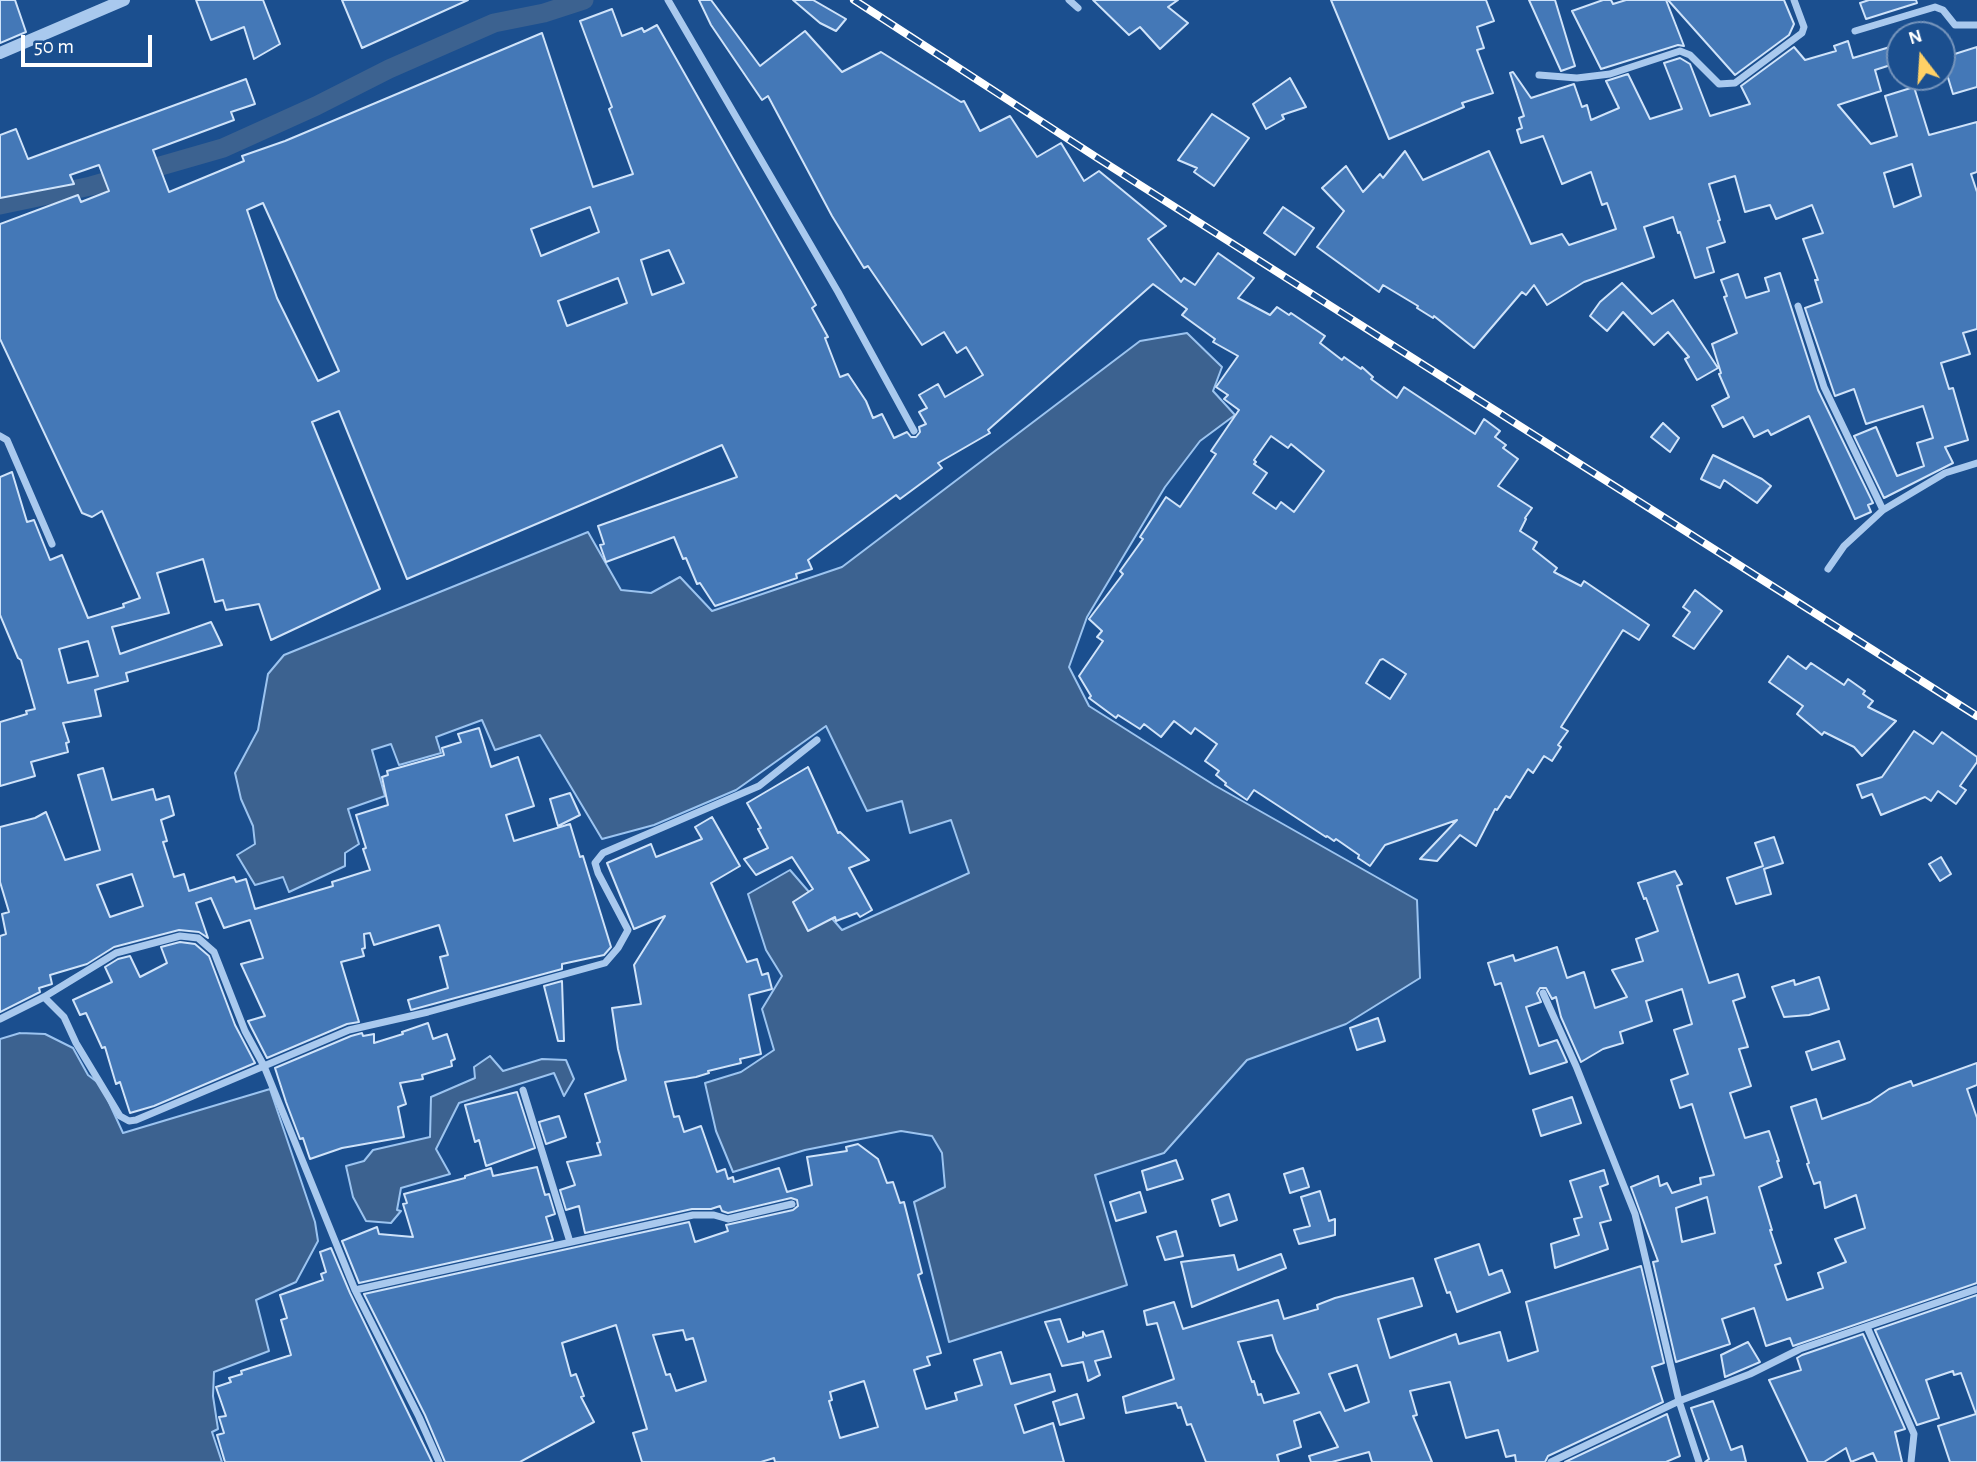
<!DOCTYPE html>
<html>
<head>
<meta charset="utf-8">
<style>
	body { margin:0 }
	#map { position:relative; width:1977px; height:1462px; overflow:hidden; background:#1b4f8f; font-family:"Alegreya Sans",sans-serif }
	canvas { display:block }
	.north { position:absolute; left:1886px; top:21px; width:70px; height:70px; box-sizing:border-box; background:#1b4f8f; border:2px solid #7695bc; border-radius:50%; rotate:343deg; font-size:19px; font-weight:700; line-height:28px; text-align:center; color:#fff }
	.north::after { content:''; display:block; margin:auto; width:24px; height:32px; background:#ffd166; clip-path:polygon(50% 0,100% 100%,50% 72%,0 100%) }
	.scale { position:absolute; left:21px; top:35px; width:131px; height:32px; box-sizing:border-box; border:4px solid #fff; border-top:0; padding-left:9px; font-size:21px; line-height:24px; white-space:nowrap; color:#fff; -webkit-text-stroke:5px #1b4f8f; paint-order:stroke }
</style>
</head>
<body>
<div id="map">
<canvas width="1977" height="1462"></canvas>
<div class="north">N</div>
<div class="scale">50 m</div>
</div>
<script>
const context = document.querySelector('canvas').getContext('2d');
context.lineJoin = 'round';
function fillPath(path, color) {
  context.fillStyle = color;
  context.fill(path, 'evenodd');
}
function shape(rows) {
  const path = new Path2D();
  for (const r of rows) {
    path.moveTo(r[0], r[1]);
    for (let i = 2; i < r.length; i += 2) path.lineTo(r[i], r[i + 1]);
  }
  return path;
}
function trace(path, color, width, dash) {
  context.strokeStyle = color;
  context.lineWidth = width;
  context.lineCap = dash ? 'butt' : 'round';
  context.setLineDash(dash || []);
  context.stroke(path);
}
const water = shape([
	[1187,333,1222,367,1213,391,1235,415,1200,441,1165,487,1087,617,1069,667,1089,706,1214,785,1417,900,1420,978,1346,1024,1247,1060,1164,1153,1095,1175,1127,1285,949,1342,914,1202,945,1187,942,1153,932,1136,901,1131,805,1150,733,1172,716,1131,705,1083,741,1072,774,1050,762,1009,782,976,766,950,748,894,790,870,842,930,969,873,951,820,910,833,902,801,867,811,826,726,736,790,654,825,602,839,540,735,495,750,482,720,436,737,441,753,399,765,391,744,372,750,385,796,348,809,359,844,345,853,345,866,289,892,283,877,255,885,237,855,255,844,253,826,241,799,235,773,258,730,268,674,284,655,588,532,621,590,651,593,680,577,712,611,842,567,1140,341,1187,333],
	[20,1033,45,1034,73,1048,88,1075,101,1085,123,1133,270,1089,315,1222,318,1241,296,1282,256,1300,269,1351,214,1372,213,1396,218,1429,212,1432,222,1462,0,1462,0,1039,20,1033],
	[490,1056,503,1071,542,1059,566,1060,574,1079,564,1096,554,1073,459,1103,436,1149,450,1174,401,1188,397,1210,401,1211,391,1223,366,1221,353,1197,346,1166,364,1161,373,1150,430,1137,431,1097,475,1078,474,1067,490,1056]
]);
const canal = shape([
	[0,205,91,186,223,148,316,106,389,69,494,23,544,13,584,0]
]);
const building = shape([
	[0,0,15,0,26,32,0,43,0,0],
	[196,0,263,0,280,44,254,59,244,27,211,40,196,0],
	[342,0,468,0,362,48,342,0],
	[699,0,711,0,760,66,805,31,842,72,881,52,961,102,964,101,980,131,1010,116,1037,157,1061,143,1084,181,1099,171,1166,226,1148,239,1181,282,1184,278,1195,285,1218,253,1254,278,1238,298,1270,315,1277,307,1289,315,1291,313,1325,336,1320,343,1342,360,1344,357,1361,369,1362,367,1373,377,1371,379,1397,398,1404,387,1475,434,1484,419,1500,431,1495,437,1506,445,1503,448,1518,459,1498,486,1532,508,1525,518,1526,519,1520,531,1537,542,1533,549,1557,568,1554,572,1581,586,1584,581,1649,625,1639,640,1623,630,1561,727,1568,731,1558,745,1561,747,1552,761,1544,756,1533,773,1528,769,1510,798,1506,796,1497,810,1495,809,1476,846,1460,835,1437,861,1420,859,1457,820,1385,845,1370,866,1358,858,1359,855,1336,839,1334,841,1327,836,1326,837,1254,790,1247,800,1225,785,1226,783,1216,775,1219,771,1205,761,1217,744,1195,728,1191,734,1174,721,1161,737,1144,724,1140,729,1118,715,1116,718,1089,698,1091,696,1079,676,1103,641,1097,637,1102,631,1089,619,1123,574,1120,571,1143,539,1140,537,1166,497,1180,507,1216,454,1211,451,1239,410,1224,399,1228,395,1216,387,1238,356,1213,342,1215,339,1182,315,1187,309,1153,284,988,430,990,433,938,463,942,468,900,499,896,495,808,560,812,569,796,574,797,578,715,606,700,583,697,584,686,558,683,559,674,537,606,562,600,545,604,544,598,526,737,477,722,445,407,579,339,411,312,422,380,589,271,640,259,604,226,610,223,600,215,602,203,559,157,573,169,613,112,627,120,654,211,622,222,645,126,673,128,681,95,690,101,716,63,723,69,742,66,743,68,752,31,762,35,776,0,786,0,722,27,714,26,711,35,709,21,660,18,658,0,615,0,477,12,472,27,522,34,520,50,560,62,555,88,618,124,607,123,604,140,598,102,511,92,517,82,513,0,339,0,224,78,195,81,202,109,191,99,165,70,175,74,184,0,198,0,135,16,129,28,159,246,79,255,104,231,112,234,120,153,150,169,192,244,161,242,156,285,141,542,33,593,187,633,174,609,109,612,107,580,21,612,9,622,36,642,28,644,32,657,25,816,305,812,308,828,337,825,338,840,377,848,374,866,401,873,418,882,414,894,438,907,432,911,437,916,437,920,432,919,427,926,424,919,412,927,408,919,395,938,384,945,397,983,375,966,347,957,353,944,332,922,345,868,266,864,268,832,216,768,96,762,100,711,25,699,0],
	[263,203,339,371,318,381,277,298,247,210,263,203],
	[590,207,599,232,541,256,531,229,590,207],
	[669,250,684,283,652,295,641,260,669,250],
	[618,278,627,303,567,326,558,301,618,278],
	[1271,436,1288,448,1291,444,1324,471,1294,512,1281,502,1276,509,1253,493,1267,473,1254,464,1256,462,1254,460,1271,436],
	[88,641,98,676,68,683,59,649,88,641],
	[1383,659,1406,674,1390,699,1366,683,1380,660,1383,659],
	[793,0,813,0,846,19,836,31,820,23,793,0],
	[1093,0,1178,0,1168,7,1188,23,1160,49,1140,27,1129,35,1093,0],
	[1331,0,1486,0,1494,21,1477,27,1484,48,1477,50,1493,93,1462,103,1464,107,1389,139,1331,0],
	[1529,0,1555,0,1575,66,1561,71,1529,0],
	[1603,0,1611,0,1613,4,1626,0,1666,0,1684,46,1678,45,1601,69,1572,11,1603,0],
	[1668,0,1784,0,1794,24,1789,35,1735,75,1668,0],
	[1869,0,1916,0,1917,3,1866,19,1860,3,1869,0],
	[1848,41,1853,58,1900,44,1900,62,1875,70,1881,91,1838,105,1871,144,1897,136,1885,96,1914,87,1929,135,1977,122,1977,172,1971,174,1977,192,1977,329,1963,333,1970,354,1941,363,1949,389,1953,388,1968,440,1945,447,1953,463,1884,498,1854,436,1876,427,1897,476,1924,466,1917,443,1933,438,1923,406,1866,424,1854,389,1835,396,1805,308,1822,302,1815,280,1818,280,1803,239,1823,233,1812,205,1776,219,1770,205,1745,212,1735,176,1709,184,1720,220,1718,221,1725,242,1707,248,1714,272,1695,278,1680,232,1678,233,1673,217,1644,227,1654,257,1584,282,1547,305,1534,285,1526,295,1522,292,1474,348,1434,316,1433,318,1417,308,1418,306,1383,285,1379,292,1317,247,1344,211,1322,188,1346,166,1363,192,1380,174,1383,178,1405,151,1423,180,1489,151,1531,244,1562,234,1569,245,1616,229,1607,203,1602,205,1591,172,1562,184,1543,136,1521,143,1517,130,1522,128,1519,118,1524,116,1510,73,1513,72,1531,98,1574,84,1582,107,1587,105,1591,120,1619,108,1606,81,1628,74,1650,119,1682,109,1664,63,1680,58,1690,64,1710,116,1750,104,1741,86,1794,47,1805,60,1836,51,1834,46,1848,41],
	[1912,164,1921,196,1894,207,1884,173,1912,164],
	[1977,47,1977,87,1953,94,1942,58,1977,47],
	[1290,78,1306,107,1282,115,1284,119,1266,129,1253,104,1290,78],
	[1212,114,1249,138,1214,186,1194,172,1197,168,1178,160,1212,114],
	[1283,207,1314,228,1295,255,1264,233,1283,207],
	[1780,273,1818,390,1873,503,1868,505,1871,512,1855,519,1809,416,1771,435,1768,430,1754,437,1743,417,1723,427,1712,406,1729,397,1719,374,1721,373,1712,344,1737,333,1724,297,1727,296,1721,280,1738,274,1746,298,1769,291,1765,278,1780,273],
	[1622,283,1652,314,1673,300,1718,368,1697,380,1685,359,1689,357,1668,332,1654,345,1623,312,1607,331,1590,316,1600,302,1622,283],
	[1663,423,1679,438,1670,452,1651,437,1663,423],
	[1713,455,1762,479,1771,486,1757,503,1724,480,1720,488,1701,479,1713,455],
	[1695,590,1722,611,1694,649,1673,636,1690,612,1683,607,1695,590],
	[1788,656,1806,669,1811,663,1844,685,1848,679,1865,691,1863,694,1873,701,1868,707,1896,721,1862,756,1854,747,1824,732,1822,735,1797,714,1803,706,1769,682,1788,656],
	[479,728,491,767,518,757,534,806,506,815,514,841,570,824,580,857,583,856,611,947,604,955,562,964,562,969,411,1010,408,1000,448,988,440,957,448,955,439,925,374,945,370,933,364,934,365,948,362,949,364,956,341,962,359,1022,347,1024,267,1058,248,1021,265,1016,241,964,263,958,250,920,224,928,211,898,196,903,208,938,199,932,179,930,114,947,87,964,50,975,52,984,39,988,40,992,0,1012,0,936,6,934,2,914,9,912,0,882,0,827,35,818,46,812,65,860,100,850,78,775,103,768,112,800,153,789,156,800,169,796,174,815,161,820,167,841,163,842,174,877,184,874,189,891,234,877,236,882,246,879,255,909,333,886,332,882,370,870,363,849,366,848,356,815,388,805,382,777,388,775,387,771,444,755,442,748,461,742,458,734,479,728],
	[132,874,143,906,110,917,97,885,132,874],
	[1914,731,1933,744,1942,732,1977,757,1977,762,1960,786,1966,790,1956,804,1938,791,1931,801,1925,797,1881,815,1872,794,1862,798,1857,785,1882,777,1914,731],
	[808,767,838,833,840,832,869,860,849,868,872,910,860,917,857,913,836,921,835,917,808,931,793,902,813,889,792,857,756,875,744,859,768,848,758,829,761,828,747,803,808,767],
	[570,793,580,815,558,826,550,799,570,793],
	[712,817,740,866,711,883,747,962,757,959,762,975,768,973,772,989,749,995,761,1054,740,1059,741,1063,708,1071,709,1073,696,1077,665,1082,674,1117,679,1116,684,1132,701,1126,717,1172,725,1169,728,1179,733,1177,734,1182,779,1168,787,1192,812,1185,807,1157,847,1151,846,1147,858,1144,878,1159,887,1183,893,1182,900,1203,904,1202,922,1273,918,1275,941,1353,927,1357,930,1365,914,1370,926,1409,957,1400,955,1393,982,1385,974,1360,1001,1352,1011,1384,1050,1374,1055,1391,1015,1405,1024,1433,1053,1423,1064,1462,775,1462,774,1458,761,1462,642,1462,633,1433,647,1429,616,1325,562,1343,571,1376,576,1374,584,1396,581,1397,594,1422,520,1462,445,1462,425,1415,364,1294,689,1222,695,1242,728,1231,726,1225,793,1210,798,1206,797,1200,791,1198,728,1213,722,1211,720,1206,711,1209,692,1209,585,1233,579,1206,566,1210,560,1190,575,1185,567,1162,601,1155,597,1143,600,1142,585,1094,626,1080,618,1049,612,1008,641,1004,634,965,665,916,634,929,607,863,651,844,656,857,702,839,695,827,712,817],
	[683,1330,686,1340,693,1338,706,1381,676,1391,670,1374,666,1375,653,1335,683,1330],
	[864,1381,878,1427,840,1438,829,1401,832,1400,830,1392,864,1381],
	[1774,837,1783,863,1764,869,1771,894,1736,904,1727,878,1763,866,1755,843,1774,837],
	[1941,857,1951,874,1940,881,1929,864,1941,857],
	[1675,871,1682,884,1677,886,1709,983,1738,974,1745,997,1733,1001,1748,1047,1739,1049,1751,1086,1730,1093,1745,1138,1769,1131,1779,1161,1777,1161,1782,1177,1759,1187,1772,1230,1770,1230,1781,1263,1775,1265,1787,1300,1823,1288,1818,1273,1846,1262,1835,1239,1865,1228,1856,1195,1825,1208,1820,1182,1814,1184,1807,1164,1809,1163,1791,1107,1816,1099,1822,1119,1870,1102,1889,1089,1911,1081,1913,1086,1977,1063,1977,1085,1967,1089,1977,1118,1977,1283,1793,1346,1790,1338,1766,1346,1754,1308,1722,1319,1730,1344,1676,1362,1653,1262,1658,1261,1631,1187,1658,1176,1660,1186,1667,1183,1672,1193,1701,1184,1700,1178,1714,1175,1692,1104,1680,1108,1671,1080,1688,1074,1674,1030,1692,1024,1682,989,1646,1001,1652,1021,1620,1032,1623,1043,1603,1049,1581,1062,1561,1017,1556,997,1552,999,1546,988,1540,988,1537,993,1541,1002,1526,1007,1539,1046,1557,1040,1567,1062,1530,1074,1501,983,1495,985,1488,963,1513,955,1515,961,1557,947,1567,978,1584,972,1595,1008,1627,997,1612,970,1643,961,1636,939,1658,931,1646,898,1644,899,1638,883,1675,871],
	[1707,1197,1715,1233,1682,1242,1676,1208,1707,1197],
	[180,942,195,944,209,956,235,1025,255,1063,154,1106,130,1113,120,1082,116,1084,105,1047,102,1048,86,1013,80,1015,73,1000,112,982,105,967,118,959,130,956,140,977,167,963,161,947,180,942],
	[1819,977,1829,1009,1809,1015,1784,1017,1772,987,1794,980,1795,985,1819,977],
	[562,981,564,1041,558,1041,544,986,562,981],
	[1378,1018,1385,1041,1357,1050,1350,1028,1378,1018],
	[428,1023,433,1039,447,1034,455,1059,451,1061,452,1066,422,1075,423,1079,400,1083,406,1104,398,1107,404,1137,342,1148,310,1159,303,1138,300,1139,286,1102,275,1068,351,1036,362,1033,363,1036,374,1034,374,1043,403,1034,402,1032,428,1023],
	[1839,1041,1845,1059,1812,1070,1806,1052,1839,1041],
	[517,1092,535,1148,486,1166,479,1140,475,1142,465,1105,517,1092],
	[1572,1097,1581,1123,1541,1136,1533,1110,1572,1097],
	[559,1116,566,1137,546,1144,539,1122,559,1116],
	[1176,1160,1183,1179,1147,1190,1142,1171,1176,1160],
	[537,1167,545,1195,549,1194,555,1214,546,1217,553,1240,359,1283,342,1241,377,1227,379,1234,413,1237,403,1204,407,1203,404,1194,465,1178,465,1176,491,1168,493,1176,537,1167],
	[1303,1168,1309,1187,1290,1193,1284,1174,1303,1168],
	[1604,1170,1608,1184,1600,1187,1611,1220,1600,1223,1608,1249,1555,1268,1551,1244,1579,1235,1574,1219,1582,1217,1570,1181,1604,1170],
	[1320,1191,1329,1221,1335,1219,1335,1235,1299,1244,1294,1230,1310,1226,1301,1197,1320,1191],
	[1140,1192,1146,1212,1116,1221,1110,1202,1140,1192],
	[1229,1194,1237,1220,1220,1226,1212,1200,1229,1194],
	[1176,1231,1183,1256,1165,1260,1157,1237,1176,1231],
	[1479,1244,1489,1275,1502,1270,1510,1292,1457,1312,1450,1292,1447,1293,1435,1259,1479,1244],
	[331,1248,350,1293,432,1462,225,1462,217,1435,224,1433,219,1417,226,1416,216,1387,231,1382,229,1378,242,1374,241,1371,291,1355,281,1320,287,1318,280,1295,323,1280,321,1274,326,1272,320,1252,331,1248],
	[1281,1254,1286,1268,1192,1307,1181,1262,1234,1255,1238,1270,1281,1254],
	[1641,1266,1664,1363,1652,1367,1663,1402,1548,1456,1545,1462,1516,1462,1515,1455,1506,1457,1498,1430,1466,1438,1450,1382,1410,1391,1417,1415,1413,1416,1432,1462,1372,1462,1369,1452,1332,1462,1311,1462,1309,1456,1338,1447,1320,1412,1294,1421,1301,1447,1277,1455,1279,1462,1206,1462,1191,1424,1187,1425,1181,1407,1178,1408,1176,1403,1126,1413,1123,1397,1174,1379,1157,1323,1147,1325,1144,1311,1174,1302,1183,1329,1278,1300,1284,1319,1318,1309,1317,1305,1335,1298,1413,1278,1422,1306,1378,1319,1390,1358,1456,1334,1459,1344,1500,1332,1508,1361,1538,1351,1526,1302,1641,1266],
	[1272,1335,1277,1351,1299,1393,1264,1403,1261,1394,1258,1395,1254,1381,1252,1382,1238,1342,1272,1335],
	[1357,1365,1369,1402,1345,1411,1329,1374,1357,1365],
	[1977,1295,1977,1462,1950,1462,1938,1426,1976,1414,1961,1373,1954,1375,1953,1371,1926,1380,1939,1418,1917,1425,1875,1330,1977,1295],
	[1060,1319,1068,1342,1083,1337,1083,1332,1086,1336,1103,1331,1111,1357,1095,1361,1100,1375,1088,1381,1083,1362,1062,1366,1045,1322,1060,1319],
	[1863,1334,1905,1429,1895,1432,1902,1462,1877,1462,1873,1453,1851,1462,1846,1448,1824,1462,1808,1462,1769,1380,1801,1370,1797,1358,1802,1355,1863,1334],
	[1748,1342,1760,1362,1725,1377,1721,1355,1748,1342],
	[1077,1394,1084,1418,1060,1425,1053,1402,1077,1394],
	[1713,1401,1731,1450,1742,1446,1746,1462,1705,1462,1709,1459,1691,1408,1713,1401],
	[1667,1414,1680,1456,1666,1462,1565,1462,1667,1414]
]);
const minor = shape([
	[668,0,838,292,914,431],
	[1069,0,1078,8],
	[1855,31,1935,7,1943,10,1955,25,1977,25],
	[1539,75,1577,78,1610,74,1680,51,1690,55,1719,84,1735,83,1802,33,1804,27,1794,0],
	[1798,306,1824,387,1883,510],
	[0,436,7,440,52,544],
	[1828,569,1844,546,1883,510,1945,473,1977,463],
	[1543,993,1576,1066,1635,1214,1679,1401,1699,1462],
	[44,997,64,1017,76,1043,120,1116,129,1121,136,1120,264,1066,355,1290,419,1417,439,1462],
	[0,1019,44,997,116,953,180,936,198,938,214,952,245,1031,264,1066,349,1030,428,1012,605,963,618,948,628,930,598,873,595,863,603,853,759,786,817,740],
	[523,1090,570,1242],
	[355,1290,693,1215,714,1215,728,1219,792,1204],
	[1867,1327,1914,1434,1911,1462],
	[1551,1462,1679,1401,1750,1374,1800,1349,1977,1289]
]);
const tertiary = shape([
	[0,53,124,0]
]);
const rail = shape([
	[854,0,1099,159,1977,716]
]);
fillPath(water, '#3c6290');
trace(water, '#9cc4f0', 2);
trace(canal, '#3c6290', 19);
fillPath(building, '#4478b7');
trace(building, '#cfe3fa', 2);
trace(minor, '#a9c9ee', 7);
trace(tertiary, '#a9c9ee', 12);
trace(rail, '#fff', 8);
trace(rail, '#1b4f8f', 5, [16]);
</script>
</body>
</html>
